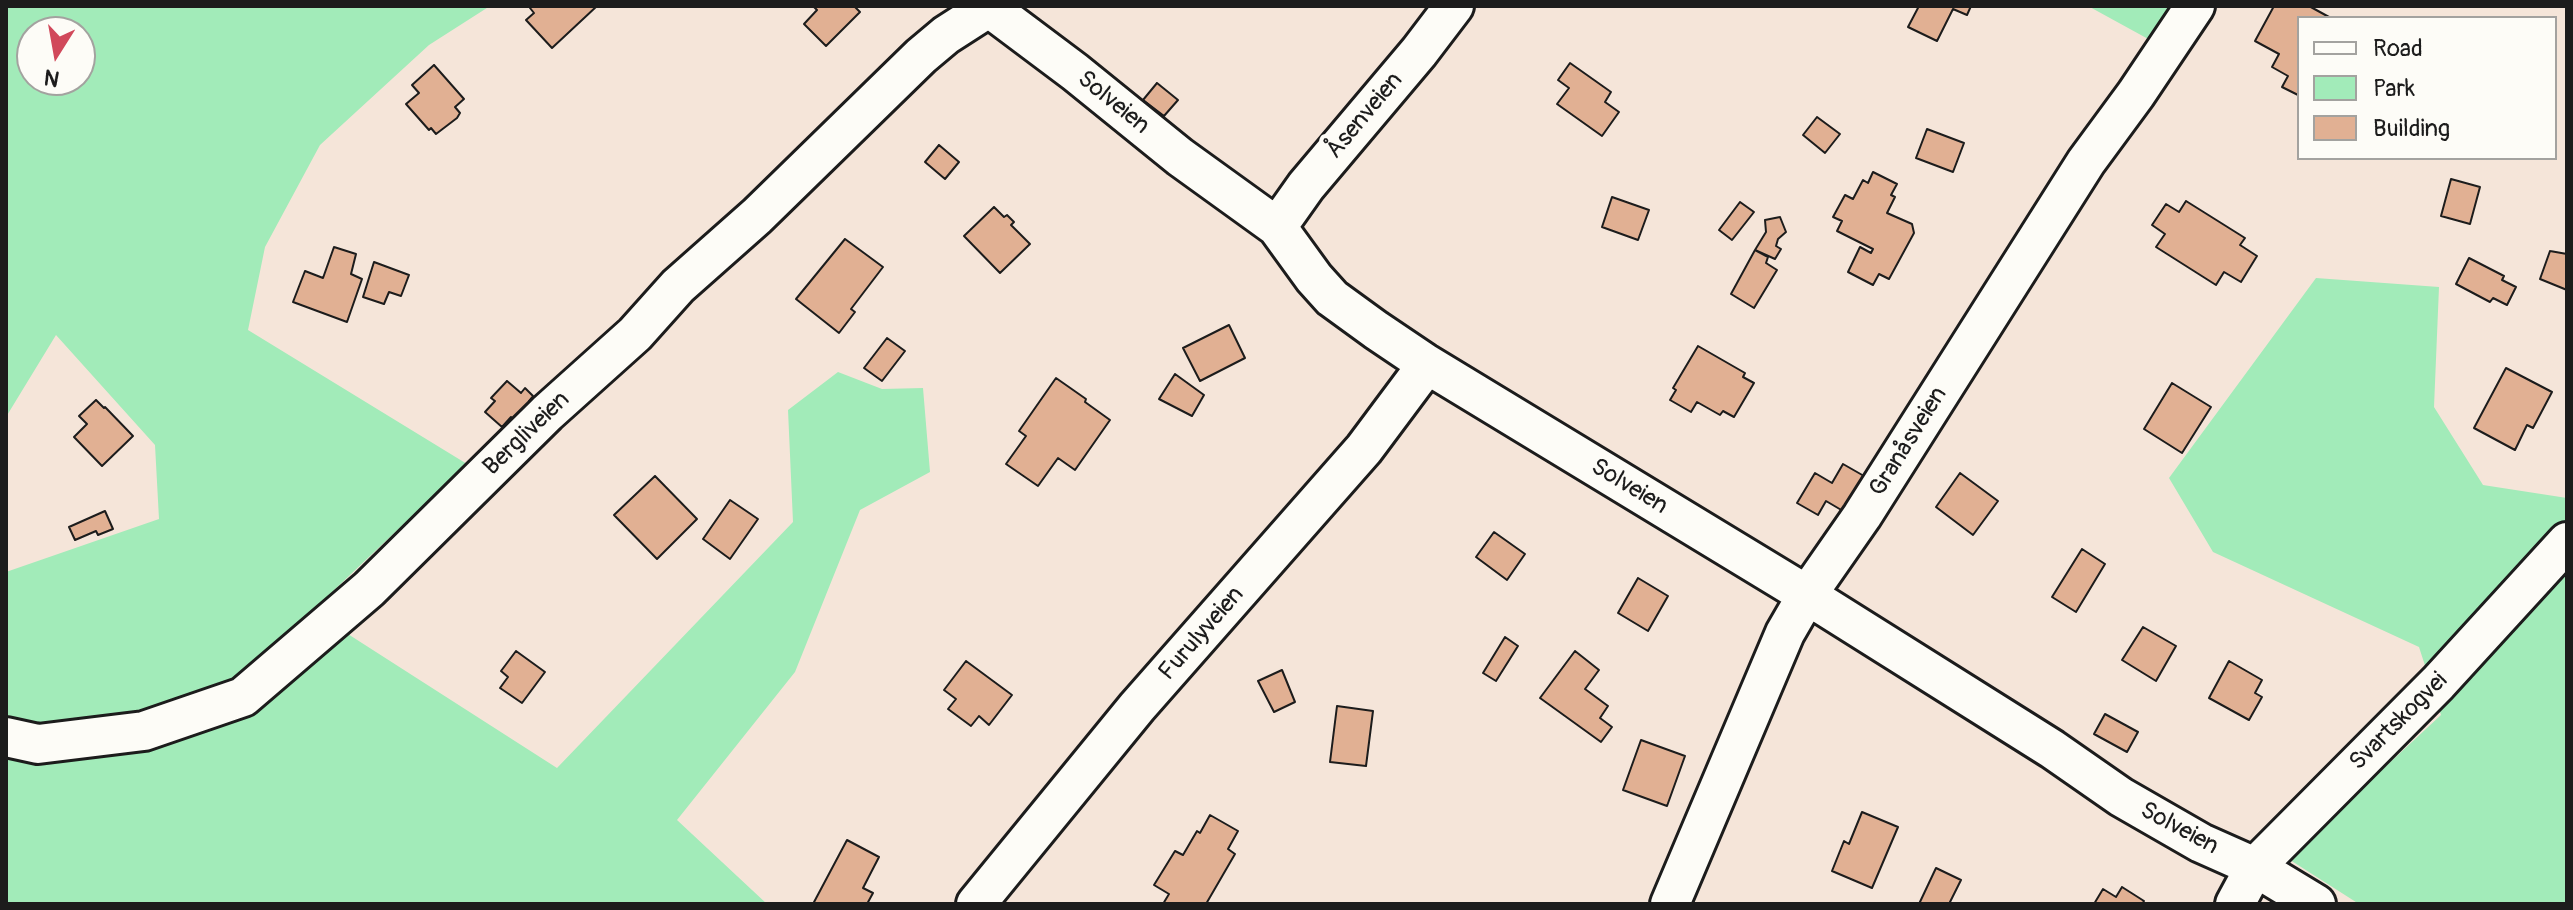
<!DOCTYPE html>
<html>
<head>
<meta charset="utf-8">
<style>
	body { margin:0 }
	#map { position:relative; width:2573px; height:910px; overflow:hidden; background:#f5e5d9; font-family:Pangolin,sans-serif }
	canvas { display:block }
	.frame { position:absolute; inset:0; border:8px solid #1c1c1c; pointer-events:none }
	.legend { position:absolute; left:2297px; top:16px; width:260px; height:144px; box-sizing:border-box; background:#fdfcf7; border:2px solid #a3a29f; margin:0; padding:10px 14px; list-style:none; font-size:24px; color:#1c1c1c }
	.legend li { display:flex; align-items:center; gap:16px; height:40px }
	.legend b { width:40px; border:2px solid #a3a29f }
	.north { position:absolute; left:16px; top:16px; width:80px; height:80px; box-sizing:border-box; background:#fdfcf7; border:2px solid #a3a29f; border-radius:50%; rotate:191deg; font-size:22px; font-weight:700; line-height:32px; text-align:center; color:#1c1c1c }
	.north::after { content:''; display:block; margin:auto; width:28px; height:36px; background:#d1495b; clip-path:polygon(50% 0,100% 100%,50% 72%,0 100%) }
</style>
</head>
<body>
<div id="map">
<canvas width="2573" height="910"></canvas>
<div class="frame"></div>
<ul class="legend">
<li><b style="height:10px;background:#fdfcf7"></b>Road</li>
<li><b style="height:22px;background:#a2ebb9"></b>Park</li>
<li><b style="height:22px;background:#e1b093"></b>Building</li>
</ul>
<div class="north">N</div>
</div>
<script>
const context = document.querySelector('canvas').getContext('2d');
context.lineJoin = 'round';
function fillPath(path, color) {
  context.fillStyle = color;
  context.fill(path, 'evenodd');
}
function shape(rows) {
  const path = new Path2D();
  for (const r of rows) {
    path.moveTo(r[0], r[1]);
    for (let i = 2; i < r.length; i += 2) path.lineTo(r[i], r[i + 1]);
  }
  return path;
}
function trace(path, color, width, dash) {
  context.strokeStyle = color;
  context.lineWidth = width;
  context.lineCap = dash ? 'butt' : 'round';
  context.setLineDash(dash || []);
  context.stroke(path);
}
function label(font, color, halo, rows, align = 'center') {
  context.font = font + ' Pangolin,sans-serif';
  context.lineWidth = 8;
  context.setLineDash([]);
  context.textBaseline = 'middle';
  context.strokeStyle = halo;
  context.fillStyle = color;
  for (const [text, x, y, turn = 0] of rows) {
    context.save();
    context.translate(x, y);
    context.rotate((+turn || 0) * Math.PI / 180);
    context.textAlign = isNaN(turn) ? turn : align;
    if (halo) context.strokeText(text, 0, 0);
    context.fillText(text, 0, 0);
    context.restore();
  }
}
const green = shape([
	[6,6,490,6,429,45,320,145,265,247,248,330,467,464,312,611,557,768,793,522,788,410,838,372,882,389,923,388,930,472,860,510,795,672,677,820,767,904,6,904,6,572,159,519,155,445,56,335,6,417],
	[32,32,80,32,80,80,32,80],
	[2088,6,2171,6,2150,40],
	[2316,278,2439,287,2434,407,2483,485,2567,498,2567,904,2359,904,2287,858,2441,715,2419,647,2213,552,2169,478]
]);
const building = shape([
	[532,6,597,6,552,48,526,20,534,13,530,8,532,6],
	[813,6,854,6,860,12,826,46,804,24,817,10,813,6],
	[1919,6,1971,6,1967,15,1953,9,1937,41,1908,27,1919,6],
	[2274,6,2309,6,2329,17,2299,18,2298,95,2282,87,2288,76,2272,67,2279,54,2255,41,2274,6],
	[1570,63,1611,92,1605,102,1619,112,1602,136,1557,104,1569,88,1558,80,1570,63],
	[434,65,464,99,455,107,460,113,457,118,436,134,431,128,429,130,406,104,419,93,412,85,434,65],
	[1157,83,1178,100,1164,116,1143,100,1157,83],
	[1817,117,1840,134,1825,153,1803,135,1817,117],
	[1927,129,1964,143,1953,172,1916,158,1927,129],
	[939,145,959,162,945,179,925,162,939,145],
	[1873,172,1897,184,1891,195,1895,197,1887,213,1912,224,1914,233,1889,279,1879,274,1873,285,1848,272,1860,247,1871,253,1873,249,1837,231,1842,221,1833,217,1845,195,1853,199,1863,180,1868,183,1873,172],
	[2451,179,2480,187,2470,224,2441,216,2451,179],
	[1612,197,1649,210,1638,240,1602,227,1612,197],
	[2186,201,2245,238,2240,245,2257,256,2241,282,2224,272,2216,285,2156,247,2165,234,2152,225,2166,204,2179,212,2186,201],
	[1740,202,1754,212,1732,240,1719,230,1740,202],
	[994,207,1004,217,1007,215,1014,222,1011,225,1030,244,1000,273,964,236,994,207],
	[1780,217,1786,232,1778,239,1776,246,1781,249,1775,259,1755,250,1766,232,1765,220,1780,217],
	[845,239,883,267,851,309,855,312,839,333,796,299,845,239],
	[334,247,356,254,351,274,362,279,347,322,293,302,305,271,323,278,334,247],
	[1755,250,1768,257,1766,263,1777,270,1754,308,1731,294,1755,250],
	[2550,251,2567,254,2567,290,2540,279,2550,251],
	[2469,258,2504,276,2502,280,2516,287,2507,305,2493,298,2490,302,2456,284,2469,258],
	[374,262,409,275,401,296,389,292,384,304,363,297,374,262],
	[1229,325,1245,358,1200,381,1183,348,1229,325],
	[887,338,905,351,882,381,864,368,887,338],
	[1698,346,1745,373,1743,377,1754,383,1734,417,1723,411,1720,415,1697,402,1691,412,1670,400,1676,390,1673,388,1698,346],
	[2506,368,2552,392,2533,428,2527,425,2515,450,2474,428,2506,368],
	[1175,374,1204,395,1192,416,1159,399,1175,374],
	[1056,378,1086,399,1085,402,1110,420,1075,470,1058,458,1038,486,1006,464,1026,436,1019,431,1056,378],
	[507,381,521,393,525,388,533,396,529,401,535,406,518,424,511,417,502,427,485,412,495,401,491,398,507,381],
	[2172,383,2211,407,2182,453,2144,429,2172,383],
	[96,400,104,408,105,407,133,436,102,466,74,437,87,424,79,416,96,400],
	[1843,464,1864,476,1843,511,1826,501,1818,515,1797,503,1815,473,1832,483,1843,464],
	[1960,473,1998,501,1973,535,1936,507,1960,473],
	[655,476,697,519,657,559,614,515,655,476],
	[730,500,758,519,730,559,703,539,730,500],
	[105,511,113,529,98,535,96,531,75,540,69,527,105,511],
	[1494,532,1525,554,1507,580,1476,557,1494,532],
	[2082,549,2105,564,2076,612,2052,597,2082,549],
	[1638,578,1668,596,1648,631,1618,613,1638,578],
	[2143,627,2176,646,2156,681,2122,660,2143,627],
	[1505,637,1518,646,1496,681,1483,673,1505,637],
	[516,651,545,672,522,703,500,688,508,677,501,671,516,651],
	[1575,651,1599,670,1585,689,1608,706,1600,718,1612,727,1601,742,1540,698,1575,651],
	[966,661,1012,695,989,725,979,716,971,726,948,709,956,699,944,690,966,661],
	[2229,661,2262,680,2255,693,2262,697,2249,720,2209,698,2229,661],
	[1282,670,1295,702,1274,712,1258,681,1282,670],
	[1337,706,1373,711,1366,766,1330,762,1337,706],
	[2105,714,2138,732,2127,752,2094,734,2105,714],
	[1641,740,1685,756,1667,806,1623,790,1641,740],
	[1862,812,1898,827,1872,888,1832,871,1844,841,1849,844,1862,812],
	[1210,815,1238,831,1228,849,1235,854,1206,904,1163,904,1169,894,1154,885,1175,851,1183,855,1197,831,1200,833,1210,815],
	[847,840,879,857,863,888,873,893,867,904,813,904,847,840],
	[1936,868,1961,880,1949,904,1919,904,1936,868],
	[2122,887,2144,901,2142,904,2094,904,2103,889,2116,897,2122,887]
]);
const street = shape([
	[987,6,1075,72,1180,157,1277,227,1314,278,1332,298,1376,330,1425,363,1807,595,2052,749,2121,797,2201,843,2255,867,2316,904],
	[1277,227,1306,186,1419,52,1454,6],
	[6,737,38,744,144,731,243,697,369,589,547,413,635,334,678,286,757,216,921,56,946,35,988,8],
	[976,904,1137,707,1364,449,1417,378,1425,363],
	[1670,904,1785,633,1807,595,1862,516,2086,162,2136,94,2195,6],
	[2235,904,2255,867,2438,683,2567,542]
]);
const streetNames = [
	["Solveien",1113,103,39],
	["Åsenveien",1365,116,-50],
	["Bergliveien",527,434,-44],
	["Granåsveien",1909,442,-58],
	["Solveien",1629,487,31],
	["Furulyveien",1202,634,-49],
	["Svartskogvei",2399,722,-45],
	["Solveien",2179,829,28]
];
fillPath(green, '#a2ebb9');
fillPath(building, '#e1b093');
trace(building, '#1c1c1c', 2);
trace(street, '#1c1c1c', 44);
trace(street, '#fdfcf7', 38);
label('24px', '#1c1c1c', '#fdfcf7', streetNames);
</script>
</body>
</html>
